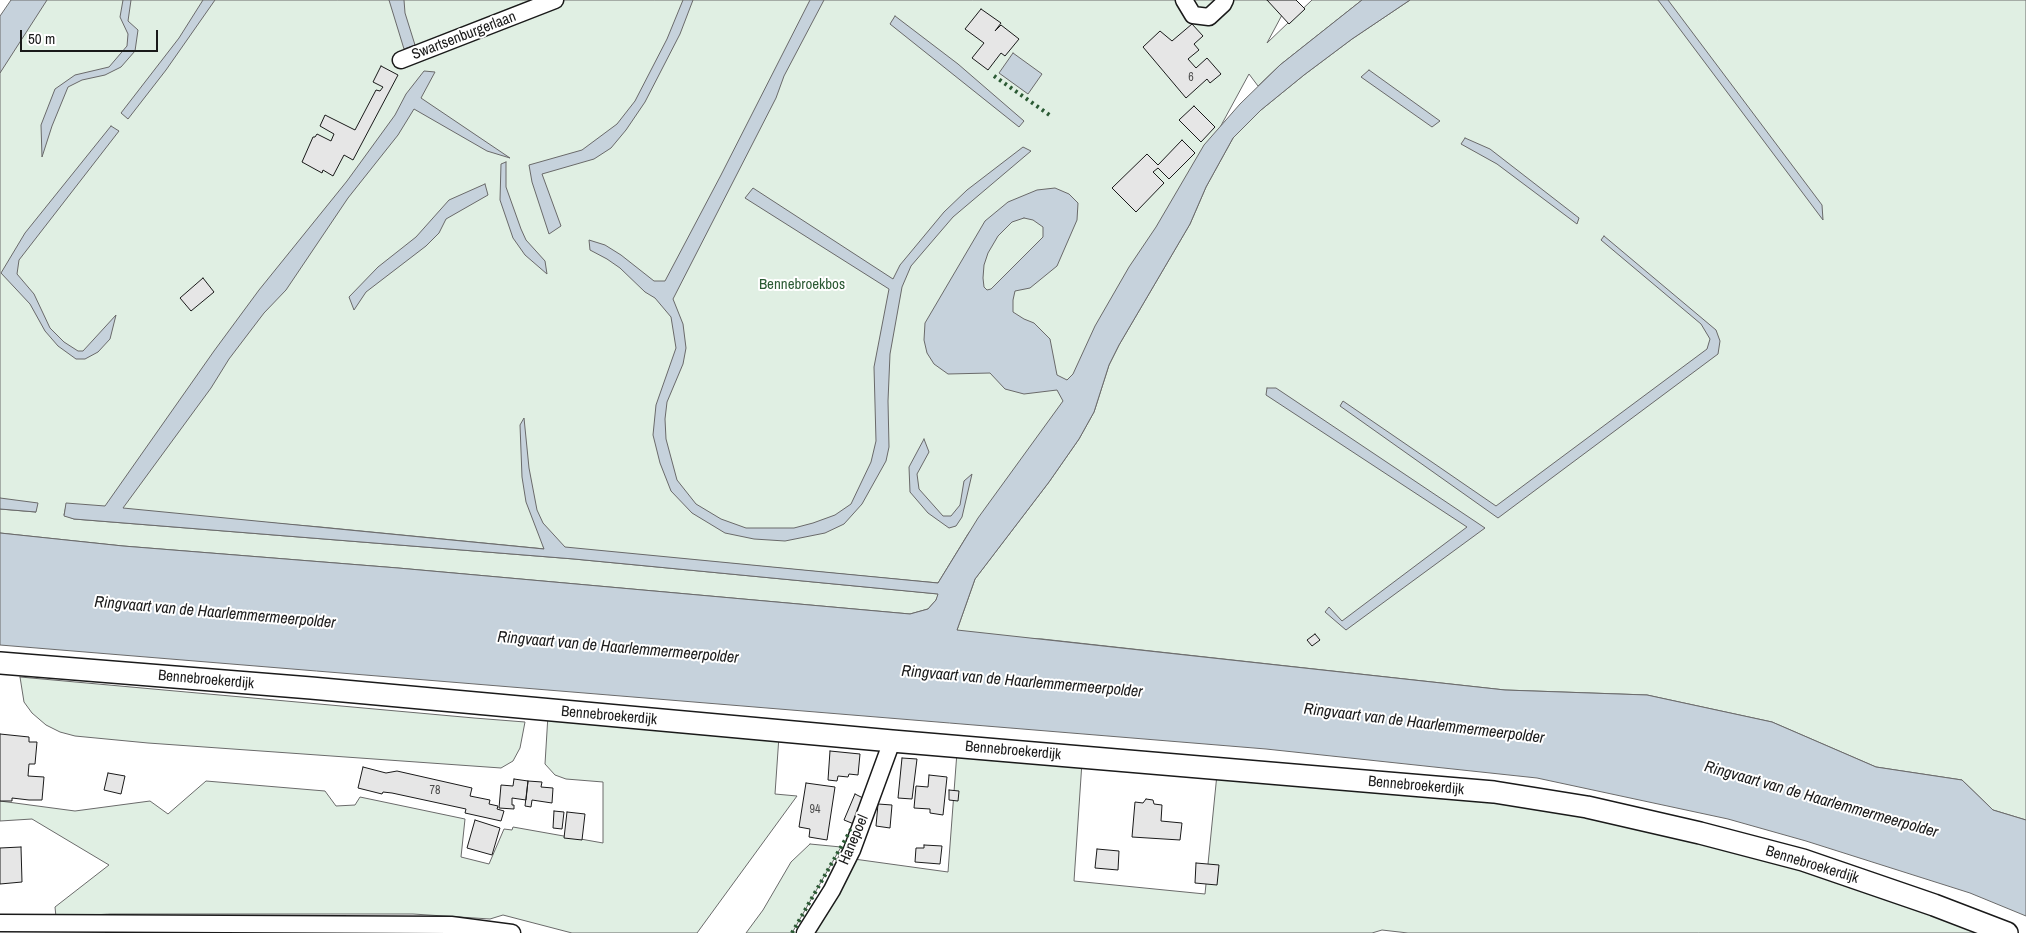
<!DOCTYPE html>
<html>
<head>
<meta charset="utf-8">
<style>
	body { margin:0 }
	#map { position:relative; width:2026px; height:933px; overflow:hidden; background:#fff; font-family:"Archivo Narrow",sans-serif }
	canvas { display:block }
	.scale { position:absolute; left:20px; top:30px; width:138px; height:22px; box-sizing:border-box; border:2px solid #1a1a1a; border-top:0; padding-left:6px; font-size:15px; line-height:18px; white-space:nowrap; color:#1a1a1a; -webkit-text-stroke:4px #fff; paint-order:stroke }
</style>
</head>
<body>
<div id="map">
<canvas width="2026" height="933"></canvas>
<div class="scale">50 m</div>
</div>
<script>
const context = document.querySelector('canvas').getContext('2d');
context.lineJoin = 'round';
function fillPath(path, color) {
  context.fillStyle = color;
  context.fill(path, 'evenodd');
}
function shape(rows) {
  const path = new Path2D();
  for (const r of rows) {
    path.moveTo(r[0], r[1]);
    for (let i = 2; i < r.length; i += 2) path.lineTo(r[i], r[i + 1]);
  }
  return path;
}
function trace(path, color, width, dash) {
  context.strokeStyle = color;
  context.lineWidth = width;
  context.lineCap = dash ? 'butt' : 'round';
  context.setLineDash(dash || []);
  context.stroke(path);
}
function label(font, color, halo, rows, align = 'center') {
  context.font = font + ' "Archivo Narrow",sans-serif';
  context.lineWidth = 4;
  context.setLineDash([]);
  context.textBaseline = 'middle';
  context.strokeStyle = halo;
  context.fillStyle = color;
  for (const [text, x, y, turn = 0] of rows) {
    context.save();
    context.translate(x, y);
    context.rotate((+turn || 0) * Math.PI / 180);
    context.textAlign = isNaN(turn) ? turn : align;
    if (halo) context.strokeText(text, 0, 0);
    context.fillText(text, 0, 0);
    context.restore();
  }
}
const green = shape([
	[20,0,1290,0,1267,43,1312,0,1362,0,1280,65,1258,86,1249,74,1174,212,1045,436,968,534,938,583,543,546,545,549,320,527,66,506,64,515,74,519,574,559,939,594,936,600,928,609,910,614,398,568,123,546,0,533,0,509,36,512,0,501,0,32,20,0],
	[1410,0,2026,0,2026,820,1993,810,1962,780,1876,767,1772,722,1647,695,1505,690,1042,639,964,636,957,630,975,579,1049,482,1079,439,1094,412,1109,365,1119,345,1190,224,1206,187,1233,138,1261,110,1304,75,1352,39,1410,0],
	[20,677,474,718,525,722,520,748,513,761,501,768,148,743,75,736,60,732,46,725,32,713,24,702,20,677],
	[548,715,779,736,775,794,797,796,697,933,572,933,503,915,490,919,413,914,110,914,56,917,55,907,109,865,32,819,0,821,0,801,75,811,150,801,168,814,206,781,325,791,336,806,355,805,360,797,465,819,461,857,489,864,504,829,512,830,513,827,603,843,603,782,566,779,555,775,545,764,548,715],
	[957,752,1082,762,1074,881,1205,894,1217,774,1507,799,1768,856,1989,933,1408,933,1382,930,1372,933,812,933,854,859,948,872,957,752],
	[810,844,841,847,792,933,746,933,763,910,791,862,810,844]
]);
const water = shape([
	[11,0,47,0,0,73,0,16,11,0],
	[123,0,131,0,128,21,138,30,135,51,121,67,105,75,82,80,68,87,52,126,42,157,41,125,55,89,75,75,109,67,127,46,128,34,120,17,123,0],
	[203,0,215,0,166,70,128,119,121,113,179,38,203,0],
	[389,0,404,0,405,13,415,45,404,49,389,0],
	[683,0,693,0,680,34,645,102,626,130,611,148,594,159,542,174,561,226,549,234,532,182,529,165,582,150,617,124,635,101,667,39,683,0],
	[810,0,824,0,784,76,776,98,673,299,683,324,686,348,683,364,667,402,665,419,666,439,677,480,696,504,721,519,746,528,794,528,813,523,835,515,851,504,871,462,876,441,874,367,889,289,745,198,753,188,893,279,900,265,944,212,967,190,1023,147,1031,151,953,217,911,266,902,287,890,354,888,401,889,447,886,461,862,504,844,524,825,533,785,541,754,539,725,533,692,513,671,491,660,463,653,435,656,405,676,348,671,317,655,298,645,292,620,268,607,259,590,250,589,240,605,245,621,255,654,281,665,281,721,175,810,0],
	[1362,0,1410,0,1352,39,1304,75,1261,110,1233,138,1206,187,1190,224,1119,345,1109,365,1094,412,1079,439,1049,482,975,579,957,630,1505,690,1647,695,1772,722,1876,767,1962,780,1993,810,2026,820,2026,916,1970,893,1806,841,1728,819,1537,778,1266,749,0,645,0,533,123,546,398,568,910,614,928,609,936,600,938,594,574,559,74,519,64,516,66,503,105,506,214,351,259,290,347,181,395,115,406,94,424,71,435,72,421,98,510,158,487,151,414,109,398,135,348,198,286,290,264,313,229,359,211,388,123,508,544,549,526,502,522,477,520,425,524,418,529,468,537,510,543,523,565,547,938,583,978,518,1063,401,1057,390,1024,394,1005,389,990,373,948,374,934,364,927,353,924,340,925,323,985,221,1008,202,1037,190,1055,188,1069,194,1078,203,1077,220,1057,266,1030,288,1015,291,1013,300,1013,312,1024,319,1034,323,1050,339,1057,375,1067,380,1073,374,1095,326,1129,267,1156,227,1204,145,1240,104,1280,65,1362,0],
	[1024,218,1033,220,1043,227,1043,237,991,289,987,290,984,287,983,278,984,265,988,253,998,236,1012,222,1024,218],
	[1658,0,1668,0,1822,205,1823,220,1658,0],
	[895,16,958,64,1024,121,1019,127,890,24,895,16],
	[1013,53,1042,74,1028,94,999,73,1013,53],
	[1369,70,1440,121,1432,127,1361,77,1369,70],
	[111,126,119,131,19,260,17,274,34,294,50,328,64,342,78,351,83,351,116,315,110,339,98,352,85,359,76,359,58,346,45,331,30,304,1,273,25,233,111,126],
	[1465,138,1490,149,1579,218,1577,224,1497,164,1461,144,1465,138],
	[506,162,506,187,521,229,526,240,545,261,547,274,525,255,513,238,500,200,501,164,506,162],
	[485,184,488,195,446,219,439,233,426,246,366,292,354,310,349,297,378,267,416,237,449,200,485,184],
	[1604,236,1716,330,1720,341,1718,354,1498,518,1340,406,1343,401,1496,506,1707,349,1710,339,1701,324,1601,240,1604,236],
	[1267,388,1276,388,1485,528,1346,630,1325,612,1329,607,1342,621,1467,527,1266,395,1267,388],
	[924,439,929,452,917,474,919,489,943,516,951,516,960,505,964,481,972,474,962,517,956,526,949,528,928,513,910,492,909,467,924,439],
	[0,498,38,503,36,512,0,509,0,498]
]);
const building = shape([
	[1267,0,1296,0,1305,9,1289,24,1267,0],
	[981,9,1001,23,995,31,1001,25,1019,39,1005,56,1001,53,988,70,972,58,984,43,965,29,981,9],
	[1192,24,1203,36,1194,44,1199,50,1188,59,1196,68,1207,58,1221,74,1210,83,1207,79,1186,98,1143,47,1160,31,1172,41,1192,24],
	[381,66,398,75,353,160,344,155,333,176,323,170,322,173,302,162,313,137,315,137,317,134,331,141,334,134,320,126,325,115,355,130,376,90,380,91,383,87,373,82,381,66],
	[1194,106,1215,127,1201,142,1179,120,1194,106],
	[1182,140,1195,153,1169,179,1158,168,1153,172,1164,183,1136,212,1112,188,1147,154,1158,165,1182,140],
	[203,278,214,292,191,311,180,298,203,278],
	[1315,634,1320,640,1312,646,1307,640,1315,634],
	[0,734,29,737,29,742,37,742,35,764,29,764,28,776,44,777,42,800,29,800,12,798,12,801,0,801,0,734],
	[830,751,860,754,858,775,849,774,848,777,838,776,837,781,828,780,830,751],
	[902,758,917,759,912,799,898,798,902,758],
	[363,767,386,773,397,771,472,788,470,796,490,800,489,804,498,806,497,809,504,811,501,821,465,813,466,809,392,793,383,792,382,794,358,788,363,767],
	[108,773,125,776,121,794,104,790,108,773],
	[929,775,947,777,943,815,930,813,930,809,914,808,916,786,928,787,929,775],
	[514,779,528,781,526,800,512,798,512,805,514,805,514,809,499,808,501,785,513,786,514,779],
	[528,781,542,782,541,787,553,788,552,803,532,800,531,807,525,806,528,781],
	[806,783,835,787,827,840,809,837,810,829,799,827,806,783],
	[949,790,959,791,958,801,949,800,949,790],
	[855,794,865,799,854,824,844,820,855,794],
	[1146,799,1153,800,1154,804,1162,805,1161,821,1182,823,1180,840,1132,837,1135,802,1143,803,1146,799],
	[878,804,892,805,890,828,876,826,878,804],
	[554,811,564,812,562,829,553,828,554,811],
	[567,812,585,814,582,840,564,838,567,812],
	[475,820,500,828,492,855,467,848,475,820],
	[924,845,942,846,940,864,915,862,916,848,924,848,924,845],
	[21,847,22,882,0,884,0,848,21,847],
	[1097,849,1119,851,1118,870,1095,868,1097,849],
	[1196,863,1219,865,1217,885,1195,883,1196,863]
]);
const minor = shape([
	[1184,0,1193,15,1209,17,1223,4,1225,0],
	[401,60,555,0],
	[0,923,451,925,512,933],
	[805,933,832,890,852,850,892,741]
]);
const tertiary = shape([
	[0,663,311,688,892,741,1494,792,1587,807,1700,833,1803,860,1934,905,2007,933]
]);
const hedge = shape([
	[994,76,1051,116],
	[792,933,853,826]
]);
const numberNames = [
	["6",1191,78],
	["78",435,791],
	["94",815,810]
];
const streetNames = [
	["Swartsenburgerlaan",464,36,-21],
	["Bennebroekerdijk",206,680,5],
	["Bennebroekerdijk",609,716,5],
	["Bennebroekerdijk",1013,751,5],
	["Bennebroekerdijk",1416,786,5],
	["Hanepoel",854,840,-67],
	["Bennebroekerdijk",1812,865,17]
];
const parkNames = [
	["Bennebroekbos",802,285]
];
const waterNames = [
	["Ringvaart van de Haarlemmermeerpolder",215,613,5],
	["Ringvaart van de Haarlemmermeerpolder",618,648,5],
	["Ringvaart van de Haarlemmermeerpolder",1022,682,5],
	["Ringvaart van de Haarlemmermeerpolder",1424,724,7],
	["Ringvaart van de Haarlemmermeerpolder",1821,800,16]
];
fillPath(green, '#e0efe3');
trace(green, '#6a6a6a', 1);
fillPath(water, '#c6d2dc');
trace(water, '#6a6a6a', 1);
fillPath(building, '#e6e6e6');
trace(building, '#1a1a1a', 1);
trace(minor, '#1a1a1a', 19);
trace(tertiary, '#1a1a1a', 24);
trace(minor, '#fff', 16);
trace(tertiary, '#fff', 21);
trace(hedge, '#2b5a34', 4, [2.5, 4]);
label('12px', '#4d4d4d', null, numberNames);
label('15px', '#1a1a1a', '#fff', streetNames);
label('15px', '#2b5a34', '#fff', parkNames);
label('italic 16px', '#1a1a1a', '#fff', waterNames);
</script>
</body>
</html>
